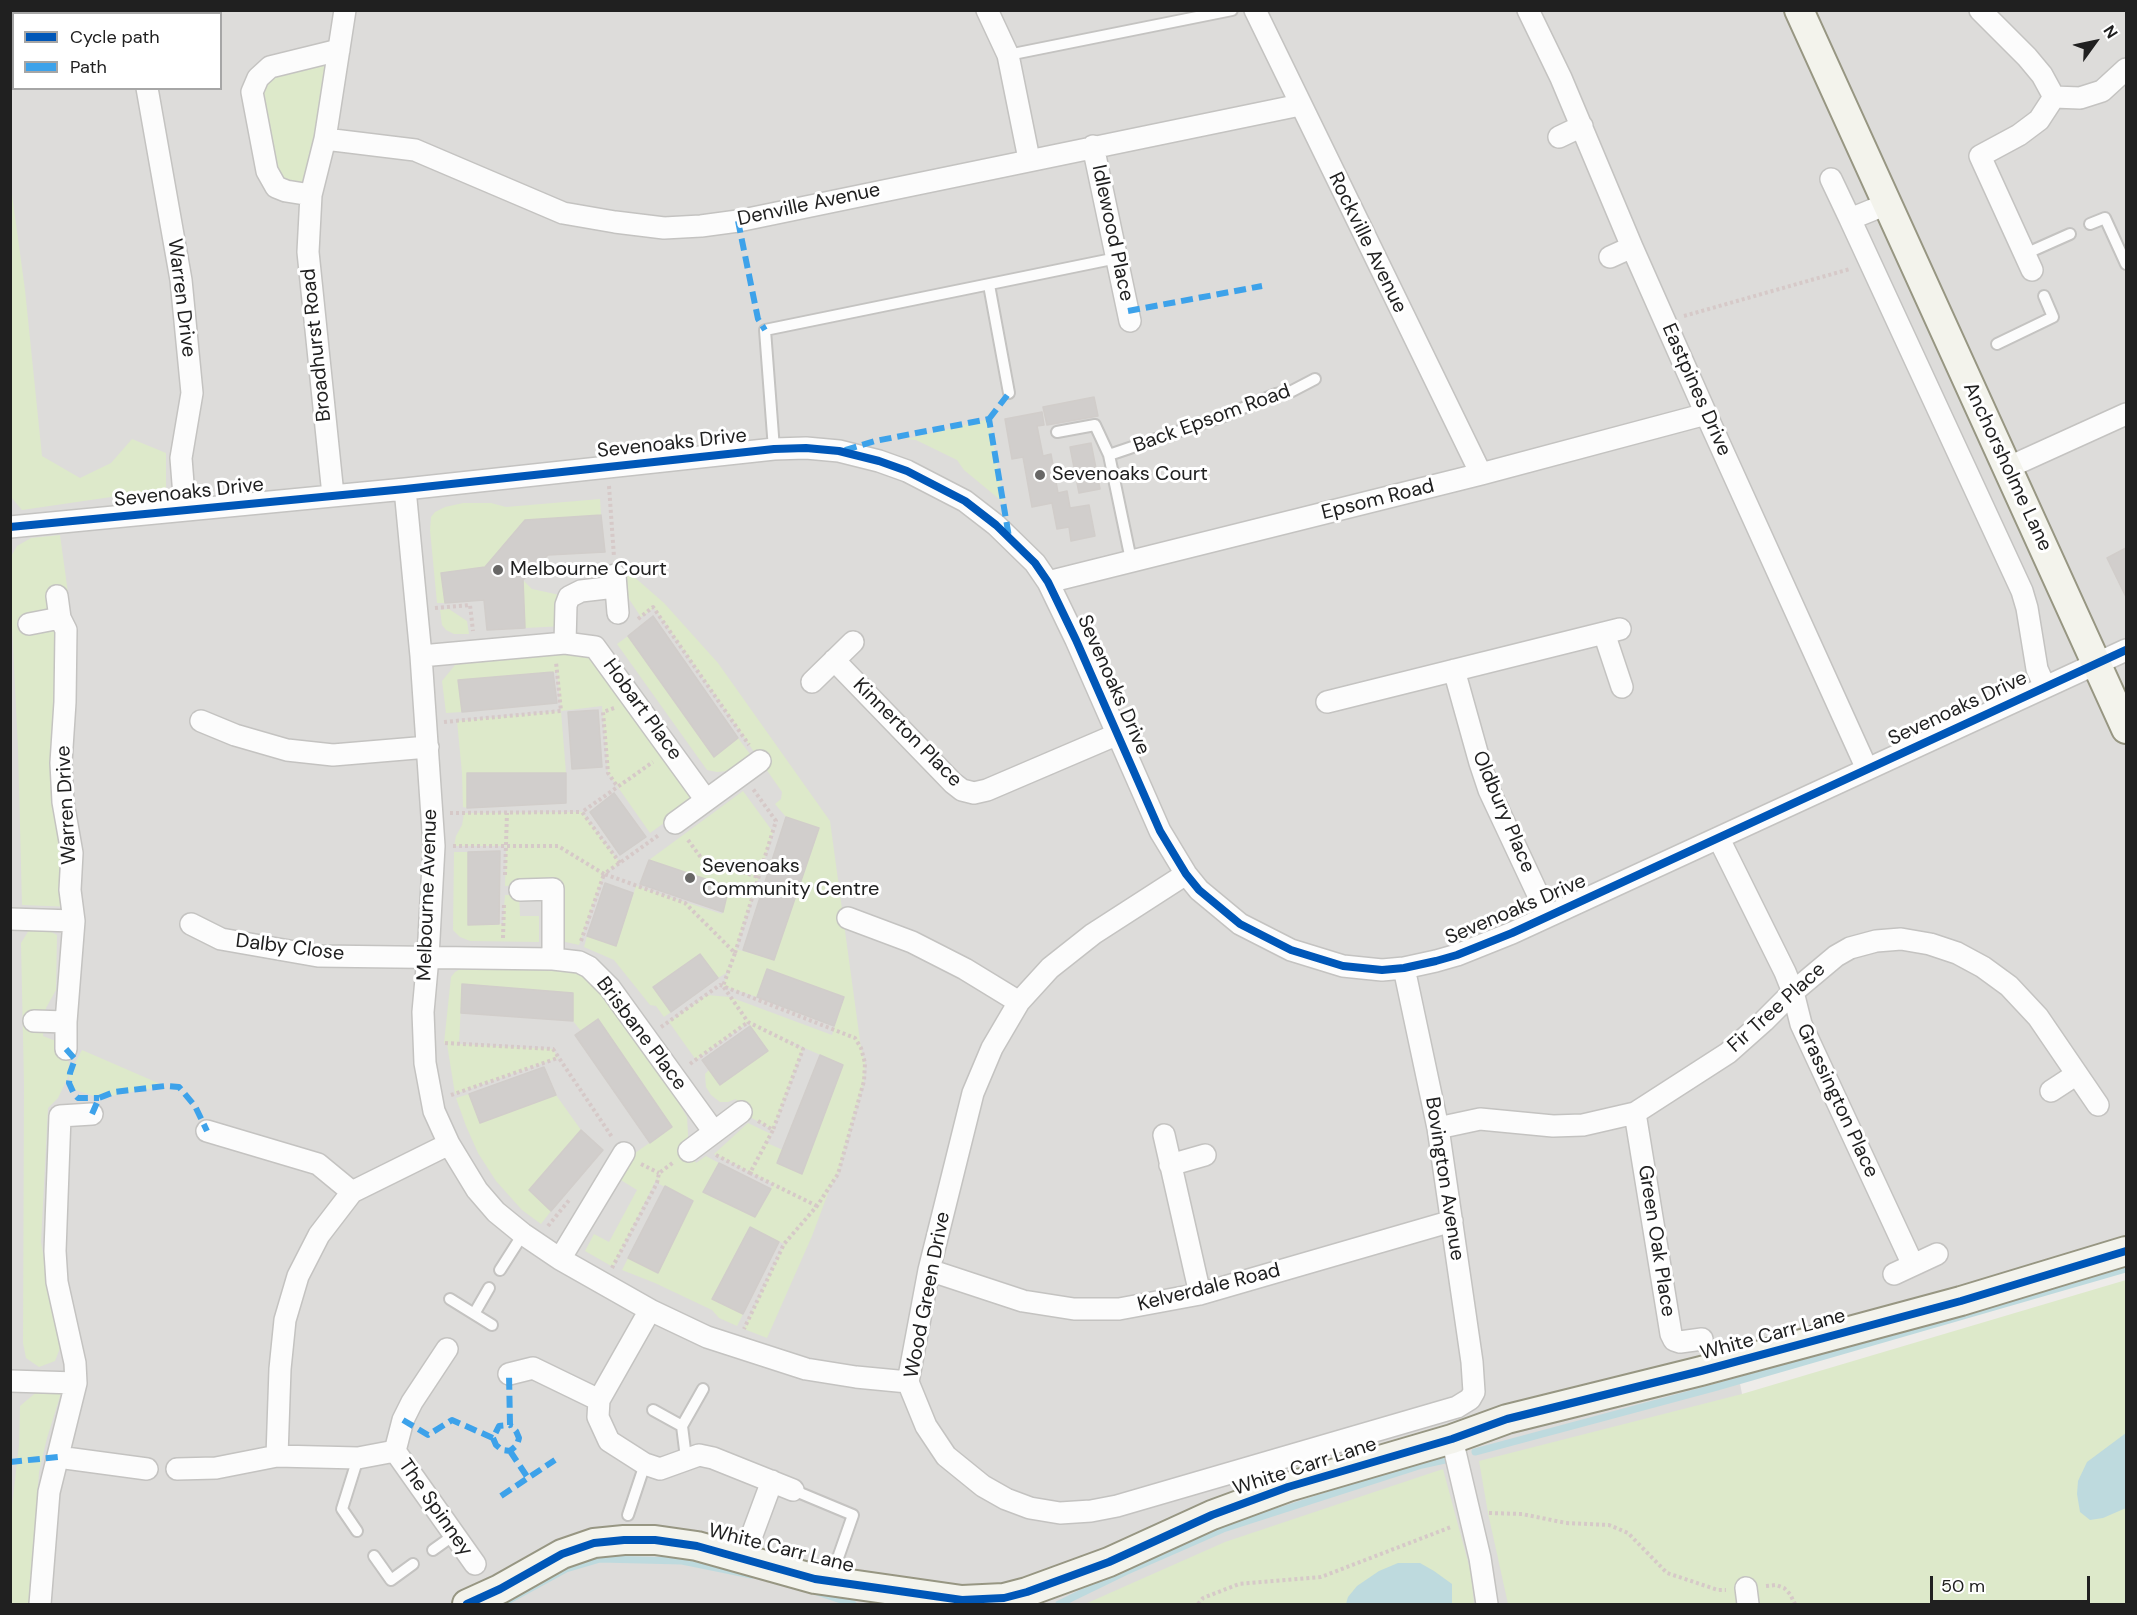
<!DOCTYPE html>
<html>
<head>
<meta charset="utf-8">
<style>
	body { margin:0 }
	#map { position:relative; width:2137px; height:1615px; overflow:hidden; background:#eeece9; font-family:"DM Sans",sans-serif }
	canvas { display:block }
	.frame { position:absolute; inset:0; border:12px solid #202020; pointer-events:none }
	.legend { position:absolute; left:12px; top:12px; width:210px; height:78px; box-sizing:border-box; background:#fff; border:2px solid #a6a6a6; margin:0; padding:8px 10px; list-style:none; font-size:18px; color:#202020 }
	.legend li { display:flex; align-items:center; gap:12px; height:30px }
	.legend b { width:30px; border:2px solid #a6a6a6 }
	.north { position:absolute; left:2065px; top:12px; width:60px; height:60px; -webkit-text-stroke:4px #fff; paint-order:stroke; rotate:57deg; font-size:16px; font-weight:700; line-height:24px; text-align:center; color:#202020 }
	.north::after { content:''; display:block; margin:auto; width:21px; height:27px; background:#202020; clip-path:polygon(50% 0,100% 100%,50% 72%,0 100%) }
	.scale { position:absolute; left:1930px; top:1576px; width:160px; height:27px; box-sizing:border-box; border:3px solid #202020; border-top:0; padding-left:8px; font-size:18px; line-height:21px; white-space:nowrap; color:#202020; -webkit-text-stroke:4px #fff; paint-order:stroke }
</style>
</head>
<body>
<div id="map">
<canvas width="2137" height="1615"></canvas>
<div class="frame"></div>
<ul class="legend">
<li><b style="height:8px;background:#0057b8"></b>Cycle path</li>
<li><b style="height:8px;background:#3da2ea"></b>Path</li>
</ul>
<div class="north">N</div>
<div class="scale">50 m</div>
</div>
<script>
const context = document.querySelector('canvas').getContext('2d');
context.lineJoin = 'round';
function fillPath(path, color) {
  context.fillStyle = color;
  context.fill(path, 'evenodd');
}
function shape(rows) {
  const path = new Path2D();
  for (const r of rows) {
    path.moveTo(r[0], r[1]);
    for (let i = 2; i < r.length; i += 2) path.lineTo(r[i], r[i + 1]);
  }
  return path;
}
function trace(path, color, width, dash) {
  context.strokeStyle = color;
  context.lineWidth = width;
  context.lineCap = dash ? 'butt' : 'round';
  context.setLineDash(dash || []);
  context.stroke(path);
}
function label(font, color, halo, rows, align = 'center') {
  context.font = font + ' "DM Sans",sans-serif';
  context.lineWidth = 6;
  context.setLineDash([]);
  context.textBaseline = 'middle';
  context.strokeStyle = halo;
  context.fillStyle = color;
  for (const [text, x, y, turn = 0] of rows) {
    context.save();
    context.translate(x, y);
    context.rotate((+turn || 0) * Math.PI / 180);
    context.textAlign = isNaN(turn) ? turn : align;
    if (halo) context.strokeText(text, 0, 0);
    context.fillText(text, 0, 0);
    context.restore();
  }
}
const residential = shape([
	[11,11,2126,11,2126,1251,1736,1362,1742,1394,1763,1604,11,1604],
	[14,14,220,14,220,88,14,88]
]);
const grass = shape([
	[11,10,109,10,109,11,103,14,14,14,13,45,11,45],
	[331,52,315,144,301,194,276,187,258,78],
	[11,187,25,290,42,456,80,478,111,463,132,439,166,453,166,489,22,510,11,497],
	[989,419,1004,503,964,470,957,460,916,440,906,439],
	[600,499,601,515,525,520,485,567,442,573,445,603,437,603,430,530,431,517,435,512,445,507,463,503,491,503,506,507],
	[60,535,68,593,65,658,73,907,22,905,18,748,11,605,10,558,17,546,31,538],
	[624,568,664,603,718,663,830,821,861,1048,865,1063,864,1081,838,1174,830,1188,812,1236,767,1338,744,1329,784,1244,750,1227,713,1298,743,1314,737,1326,719,1318,712,1310,655,1283,622,1270,628,1258,658,1273,693,1201,657,1183,658,1176,613,1267,585,1251,594,1234,609,1242,637,1190,616,1177,628,1158,672,1127,598,1020,581,1031,573,1021,573,993,462,984,459,1044,553,1049,558,1058,455,1094,447,1044,444,1043,451,977,455,972,464,967,496,967,557,970,575,973,588,980,600,991,674,1095,687,1117,689,1151,696,1163,706,1156,719,1163,703,1192,755,1217,773,1184,714,1154,748,1123,771,1134,767,1143,783,1150,777,1163,802,1174,843,1065,782,1038,803,1049,773,1130,741,1112,736,1099,728,1102,720,1102,711,1095,706,1087,705,1074,709,1070,720,1085,768,1051,748,1023,696,1060,669,1022,707,995,730,997,832,1035,844,997,767,969,757,997,723,986,728,972,718,978,700,954,654,987,671,1012,664,1017,656,1006,650,1005,614,960,584,947,587,936,616,946,636,886,722,914,729,887,649,860,743,791,773,832,736,949,774,960,819,829,786,817,780,810,775,804,781,799,782,792,654,608,641,617,627,596],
	[523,580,532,589,569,597,565,626,525,628],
	[449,609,467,621,469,634,454,634,446,630,442,625,440,610],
	[628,636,714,757,738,738,750,754,728,771,717,772,707,770,617,644],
	[566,652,591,657,689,794,690,799,685,808,650,833,608,773,602,706,561,711,566,773,467,773,467,808,463,807,462,773,457,721,561,711,557,672,459,680,462,712,446,713,442,681,455,665,462,663],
	[582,812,620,863,604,874,579,945,561,941,563,884,505,886,506,846,454,846,456,836,462,825,464,813],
	[454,852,468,852,469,925,503,924,505,895,519,895,520,916,539,916,539,942,470,941,460,937,453,930],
	[44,928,57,935,56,990,46,1008,43,1036,66,1045,70,1072,82,1050,165,1086,99,1098,70,1088,69,1075,58,1098,48,1108,41,1242,60,1348,55,1361,39,1367,26,1358,23,1343,24,1084,21,943,29,930],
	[469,1094,480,1123,556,1095,581,1130,530,1190,551,1211,541,1224,522,1210,496,1181,478,1153,466,1126,456,1098],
	[2126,1280,2126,1604,1508,1604,1488,1513,1479,1461,1742,1394],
	[39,1390,62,1390,47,1438,39,1472,31,1587,32,1604,11,1604,10,1523,19,1445,20,1406],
	[1443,1469,1471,1573,1474,1604,1085,1604,1225,1542]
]);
const water = shape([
	[2126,1433,2126,1508,2103,1518,2090,1520,2080,1512,2077,1494,2078,1481,2087,1462],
	[1398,1563,1420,1563,1434,1571,1452,1584,1452,1604,1346,1604,1348,1597,1357,1586,1379,1571]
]);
const stream = shape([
	[1475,1452,1717,1387,2126,1269],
	[817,1592,853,1604],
	[502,1604,566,1569,600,1559,682,1561,751,1575],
	[1059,1604,1127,1571,1223,1529,1422,1465,1445,1460]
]);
const building = shape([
	[1094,397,1098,416,1047,425,1043,407,1094,397],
	[1042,412,1044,425,1037,426,1043,456,1051,454,1058,493,1067,491,1070,508,1089,505,1095,536,1071,541,1069,527,1057,529,1052,503,1032,507,1023,457,1012,459,1005,419,1042,412],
	[1091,443,1100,489,1079,493,1070,447,1091,443],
	[601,515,605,552,548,555,523,580,525,628,487,630,484,600,445,603,441,573,485,567,525,520,601,515],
	[2126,548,2126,597,2107,558,2126,548],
	[653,616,738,738,714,757,628,636,653,616],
	[553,672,557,703,462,712,458,680,553,672],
	[598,710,602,767,572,769,568,712,598,710],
	[467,773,566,773,566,803,467,808,467,773],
	[614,793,646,837,620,855,590,812,614,793],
	[786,817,819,828,774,960,743,950,786,817],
	[500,851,499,924,468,925,468,852,500,851],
	[649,860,729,887,723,912,640,884,649,860],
	[605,883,633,893,616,946,587,936,605,883],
	[700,954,718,978,671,1012,653,987,700,954],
	[767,969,844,997,834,1026,757,997,767,969],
	[462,984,573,993,573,1021,461,1013,462,984],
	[598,1019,672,1127,650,1143,575,1035,598,1019],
	[750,1026,768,1051,720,1085,702,1060,750,1026],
	[820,1055,843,1065,802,1174,777,1163,820,1055],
	[544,1067,556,1095,480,1123,469,1094,544,1067],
	[581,1130,603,1150,551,1211,529,1190,581,1130],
	[719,1163,771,1189,755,1217,703,1192,719,1163],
	[665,1186,693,1201,658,1273,628,1258,665,1186],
	[750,1227,779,1242,743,1314,712,1299,750,1227]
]);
const path = shape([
	[1684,316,1850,269],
	[609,486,614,557],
	[435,608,470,605,473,631],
	[638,619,653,607,749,745],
	[614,708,603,712,608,773,617,786],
	[444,722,561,711,556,662],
	[450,813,582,812],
	[688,840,702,859,758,877],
	[453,846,558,846,604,874,659,835],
	[620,863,582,812,653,762],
	[505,875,507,813],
	[503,938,504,904],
	[581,941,604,874,685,903,735,953,723,986,748,1022,803,1049,773,1130],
	[735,953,776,821,753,789],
	[661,1027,720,985,855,1038,861,1048,865,1063,864,1081,838,1174,817,1206,784,1244,744,1329],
	[445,1043,553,1049,612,1137],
	[690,1064,748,1022],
	[451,1095,558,1058],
	[758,1121,773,1130,750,1173,817,1206],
	[716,1155,750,1173],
	[641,1164,659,1173],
	[548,1226,570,1199],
	[612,1268,657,1183,659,1173,674,1162],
	[1489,1513,1522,1514,1566,1523,1609,1525,1628,1533,1667,1573,1718,1590,1726,1590],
	[1766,1586,1776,1585,1784,1588,1790,1594,1795,1604],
	[1198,1604,1203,1598,1239,1584,1321,1577,1451,1527]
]);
const lane = shape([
	[160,10,160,14],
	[1008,55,1232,10],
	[2090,224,2105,218,2126,264],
	[2025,254,2070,234],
	[989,285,1009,393],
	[1997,344,2053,317,2044,296],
	[1057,432,1095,425,1109,455,1131,560],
	[774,449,765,330,1117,258],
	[1109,455,1224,416,1276,394,1292,391,1315,379],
	[500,1270,523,1234],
	[450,1299,492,1325],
	[474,1314,489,1288],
	[653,1410,682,1426],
	[686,1458,682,1426,703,1389],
	[793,1490,853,1515,839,1555],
	[628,1515,645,1464],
	[357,1531,342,1509,358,1458],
	[433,1550,454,1535],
	[374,1556,391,1580,413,1564]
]);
const street = shape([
	[129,10,130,14],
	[987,10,1008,55,1029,159],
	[1255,10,1481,474],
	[1528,10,1561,78,1632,247,1706,414,1867,769],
	[1980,10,2027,57,2042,75,2054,97],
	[147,88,181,280,192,393,181,458,185,509],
	[2054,97,2080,98,2102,91,2126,69],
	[1559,137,1582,126],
	[325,139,415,150,563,213,615,222,664,228,701,226,738,221,1300,105],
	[1093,146,1130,321],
	[1831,179,1850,219],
	[311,195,286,191,276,187,267,171,252,92,258,78,270,67,339,50],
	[1887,204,1850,219,2022,591,2027,608,2037,669,2045,687],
	[1610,257,1632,247],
	[2032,270,1980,156,2019,135,2039,120,2054,97],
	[2007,468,2126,414],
	[405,489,421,656,434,846,428,957,423,1012,425,1063,434,1111,449,1144,477,1190,496,1212,523,1234,560,1259,650,1310,707,1337,806,1369,856,1377,908,1382],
	[333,495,308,252,311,195,325,139,345,10],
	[10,527,405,489,774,449,806,448,839,451,879,461,907,471,965,501,996,525,1035,563,1048,582,1076,640,1160,831,1186,874,1199,890,1240,924,1291,950,1343,966,1382,970,1404,968,1436,961,1457,955,1512,933,2126,650],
	[615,575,618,613],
	[1048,582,1481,474,1706,414],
	[57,596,60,618,66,630,65,702,61,763,63,802,72,853,70,890,74,921,66,1022,66,1049],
	[29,624,60,618],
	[1604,633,1622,687],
	[565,643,566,605,569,597,581,591,615,587],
	[421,656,565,643,595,647,706,800],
	[834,660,953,783,962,790,974,793,987,790,1118,734],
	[1454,670,1480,763,1489,790,1548,916],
	[812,682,853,642],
	[1327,702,1620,629],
	[201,721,235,735,287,750,333,755,428,747],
	[675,823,760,761],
	[1719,839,1785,972,1793,992,1801,1024,1913,1265],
	[1186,874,1093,934,1050,968,1019,1002,992,1048,973,1093,929,1270,908,1382,926,1426,946,1456,983,1486,1006,1499,1030,1508,1060,1513,1091,1511,1117,1506,1457,1407,1470,1399,1474,1392,1472,1362,1438,1128,1404,968],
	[520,890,553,889,553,959],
	[848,918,912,942,965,969,1019,1002],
	[10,919,74,921],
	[191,924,221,939,318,956,553,959,579,962,589,967,610,988,714,1132],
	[34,1021,66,1022],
	[2051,1091,2077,1074],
	[1635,1113,1671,1334,1674,1340,1680,1342,1702,1339],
	[1438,1128,1480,1119,1553,1126,1583,1125,1635,1113,1728,1053,1764,1021,1793,992,1836,956,1850,948,1876,941,1901,939,1930,944,1957,953,1983,967,2009,986,2038,1017,2098,1105],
	[207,1131,318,1164,352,1192],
	[1164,1135,1200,1294],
	[689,1151,741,1112],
	[1170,1165,1205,1155],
	[560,1259,624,1153],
	[929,1270,1023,1301,1074,1309,1119,1309,1200,1294,1452,1221],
	[1894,1274,1937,1254],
	[650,1310,599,1400,598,1417,609,1441,645,1464,660,1469,699,1455,713,1458,793,1490],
	[447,1349,412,1402,403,1420,395,1451,475,1564],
	[509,1374,533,1368,599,1400],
	[10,1381,76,1383],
	[1452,1439,1480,1558,1487,1604],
	[277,1456,280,1369,285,1320,298,1276,319,1235,352,1192,449,1144],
	[58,1457,147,1469],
	[177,1469,216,1468,277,1456,358,1458,395,1451],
	[752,1535,772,1481],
	[1746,1588,1748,1604],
	[40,1604,49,1492,76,1383,75,1363,57,1282,55,1251,60,1116,92,1114]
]);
const secondary = shape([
	[1799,10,2126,729],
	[467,1604,500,1589,562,1554,594,1543,624,1540,655,1540,697,1546,815,1579,962,1600,1004,1598,1027,1592,1109,1562,1212,1515,1288,1487,1452,1439,1507,1419,1701,1371,1961,1301,2126,1251]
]);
const quiet = shape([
	[738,221,758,319,765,330],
	[1128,311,1262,286],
	[989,419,1009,393],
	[845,450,875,441,989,419,1009,537],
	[66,1049,75,1059,70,1073,69,1083,74,1094,78,1098,99,1098],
	[92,1114,99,1098,114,1092,165,1086,179,1087,195,1106,207,1131],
	[403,1420,428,1435,452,1420,493,1438,499,1426,510,1425,509,1374],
	[493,1438,496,1445,502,1450,510,1451,517,1445,519,1438,516,1431,510,1425],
	[510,1451,528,1478,555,1460],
	[10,1462,58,1457],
	[501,1496,528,1478]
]);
const cycleway = shape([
	[10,527,405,489,774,449,806,448,839,451,879,461,907,471,965,501,996,525,1035,563,1048,582,1076,640,1160,831,1186,874,1199,890,1240,924,1291,950,1343,966,1382,970,1404,968,1436,961,1457,955,1512,933,2126,650],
	[467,1604,500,1589,562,1554,594,1543,624,1540,655,1540,697,1546,815,1579,962,1600,1004,1598,1027,1592,1109,1562,1212,1515,1288,1487,1452,1439,1507,1419,1701,1371,1961,1301,2126,1251]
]);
const markers = [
	[1040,475,6,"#686766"],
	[498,570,6,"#686766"],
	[690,878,6,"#686766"]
];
const streetNames = [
	["Denville Avenue",809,205,-12],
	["Idlewood Place",1112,233,78],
	["Rockville Avenue",1367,243,64],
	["Warren Drive",181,298,83],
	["Broadhurst Road",317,345,-96],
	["Eastpines Drive",1696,390,66],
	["Back Epsom Road",1212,419,-20],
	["Sevenoaks Drive",672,444,-6],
	["Anchorsholme Lane",2007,467,65],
	["Sevenoaks Drive",189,493,-6],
	["Epsom Road",1378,500,-14],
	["Sevenoaks Drive",1113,685,66],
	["Sevenoaks Drive",1958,709,-25],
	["Hobart Place",642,710,54],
	["Kinnerton Place",907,733,45],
	["Warren Drive",67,805,-93],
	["Oldbury Place",1503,812,67],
	["Melbourne Avenue",428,895,-88],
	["Sevenoaks Drive",1516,910,-23],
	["Dalby Close",290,948,7],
	["Fir Tree Place",1777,1008,-42],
	["Brisbane Place",641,1034,53],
	["Grassington Place",1837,1101,65],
	["Bovington Avenue",1444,1179,81],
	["Green Oak Place",1656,1241,81],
	["Kelverdale Road",1209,1288,-14],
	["Wood Green Drive",928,1295,-79],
	["White Carr Lane",1773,1335,-15],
	["White Carr Lane",1305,1467,-18],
	["The Spinney",435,1508,55],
	["White Carr Lane",781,1549,14]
];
const poiNames = [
	["Sevenoaks Court",1052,475],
	["Melbourne Court",510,570],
	["Sevenoaks",702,867],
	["Community Centre",702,890]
];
fillPath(residential, '#dddcda');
fillPath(grass, '#dde9ca');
fillPath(water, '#bedade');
trace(stream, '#bedade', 7);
fillPath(building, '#d1cecc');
trace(building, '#d1cdca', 1.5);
trace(lane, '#c4c3c1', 14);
trace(street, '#c4c3c1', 24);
trace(secondary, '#979682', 32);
trace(path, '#d6c9c8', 4, [3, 3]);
trace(lane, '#fcfcfc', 10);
trace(street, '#fcfcfc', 21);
trace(secondary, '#f3f3ec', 28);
trace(quiet, '#3da2ea', 6, [12, 6]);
trace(cycleway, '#0057b8', 8);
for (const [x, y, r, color] of markers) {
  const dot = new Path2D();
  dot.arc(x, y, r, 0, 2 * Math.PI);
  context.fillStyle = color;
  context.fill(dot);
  trace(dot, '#fff', 2);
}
label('20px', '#202020', '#fff', streetNames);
label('20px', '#202020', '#fff', poiNames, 'left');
</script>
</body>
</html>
